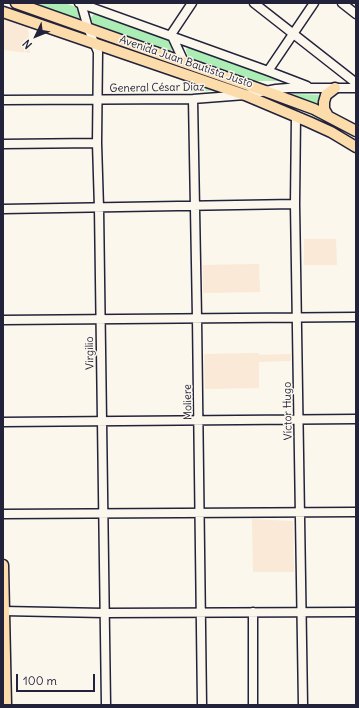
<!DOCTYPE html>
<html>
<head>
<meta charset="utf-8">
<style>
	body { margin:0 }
	#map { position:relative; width:359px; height:708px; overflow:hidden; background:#fbf7ec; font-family:Delius,sans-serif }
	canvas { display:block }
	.frame { position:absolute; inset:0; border:4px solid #22223b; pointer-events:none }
	.north { position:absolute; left:16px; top:16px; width:40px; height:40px; -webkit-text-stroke:3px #fbf7ec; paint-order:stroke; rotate:227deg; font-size:11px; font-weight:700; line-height:16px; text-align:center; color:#22223b }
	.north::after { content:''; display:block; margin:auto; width:14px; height:18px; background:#22223b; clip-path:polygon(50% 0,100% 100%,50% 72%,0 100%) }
	.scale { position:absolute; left:16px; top:674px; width:79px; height:18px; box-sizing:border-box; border:2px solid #22223b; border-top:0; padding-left:5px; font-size:12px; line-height:14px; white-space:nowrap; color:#22223b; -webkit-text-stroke:3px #fbf7ec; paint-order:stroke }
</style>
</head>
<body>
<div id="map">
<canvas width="359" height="708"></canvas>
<div class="frame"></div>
<div class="north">N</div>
<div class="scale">100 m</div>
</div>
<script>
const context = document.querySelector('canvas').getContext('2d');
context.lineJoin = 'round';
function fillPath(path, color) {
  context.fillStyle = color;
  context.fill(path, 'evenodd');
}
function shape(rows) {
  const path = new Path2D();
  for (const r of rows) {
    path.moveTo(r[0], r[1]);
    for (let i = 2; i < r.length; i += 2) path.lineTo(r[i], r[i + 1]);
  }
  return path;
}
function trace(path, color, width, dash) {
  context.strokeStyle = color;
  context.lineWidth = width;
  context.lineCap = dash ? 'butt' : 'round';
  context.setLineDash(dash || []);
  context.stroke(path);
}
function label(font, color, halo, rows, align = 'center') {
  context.font = font + ' Delius,sans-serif';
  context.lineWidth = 3;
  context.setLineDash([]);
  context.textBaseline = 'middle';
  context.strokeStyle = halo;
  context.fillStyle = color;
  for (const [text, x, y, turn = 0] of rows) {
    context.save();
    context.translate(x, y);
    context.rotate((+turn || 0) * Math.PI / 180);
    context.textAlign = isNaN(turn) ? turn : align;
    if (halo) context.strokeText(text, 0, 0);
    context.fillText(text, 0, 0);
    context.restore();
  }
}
const built = shape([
	[3,18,28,27,30,53,3,50],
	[304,239,336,239,337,265,304,265],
	[259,264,260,292,203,293,203,265],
	[259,353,259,355,291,354,291,361,259,362,259,388,205,389,204,354],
	[252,519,291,521,293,522,294,572,253,572]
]);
const green = shape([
	[26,3,65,3,76,7,79,14,79,18,75,20],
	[95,13,167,39,170,41,173,47,172,50,168,53,94,27,91,18,92,16],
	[190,47,192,47,284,81,250,81,190,61,186,51,186,49],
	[190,83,212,91,190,92],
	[296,94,322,95,321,107,290,95]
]);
const minor = shape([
	[79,3,268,71,307,86],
	[81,3,88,28,98,52,97,143,99,208,106,705],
	[254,3,356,83],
	[342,3,356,14],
	[184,62,172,36,172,33,192,3],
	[268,71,314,3],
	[193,99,197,318,202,705],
	[3,100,193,99,245,95,276,89,288,88,356,88],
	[296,116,295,204,303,705],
	[3,144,97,143],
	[3,209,295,204],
	[3,320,356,317],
	[3,422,356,419],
	[3,514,356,512],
	[3,611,104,613,356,612],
	[253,612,253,705]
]);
const major = shape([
	[16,3,265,91,314,109,356,131],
	[3,12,245,95,309,122,331,132,356,147],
	[328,116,324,109,324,102,326,95,335,88],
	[3,565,6,705]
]);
const streetNames = [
	["Avenida Juan Bautista Justo",186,62,19],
	["General César Díaz",157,88,-1],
	["Virgilio",90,353,-91],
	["Moliere",188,402,-91],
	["Víctor Hugo",288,411,-91]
];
fillPath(built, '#f9e9d6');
fillPath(green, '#acedb6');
trace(minor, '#22223b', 11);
trace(major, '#22223b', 13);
trace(minor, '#fbf7ec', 8);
trace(major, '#fddcac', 10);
label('11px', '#22223b', '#fbf7ec', streetNames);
</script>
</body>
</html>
